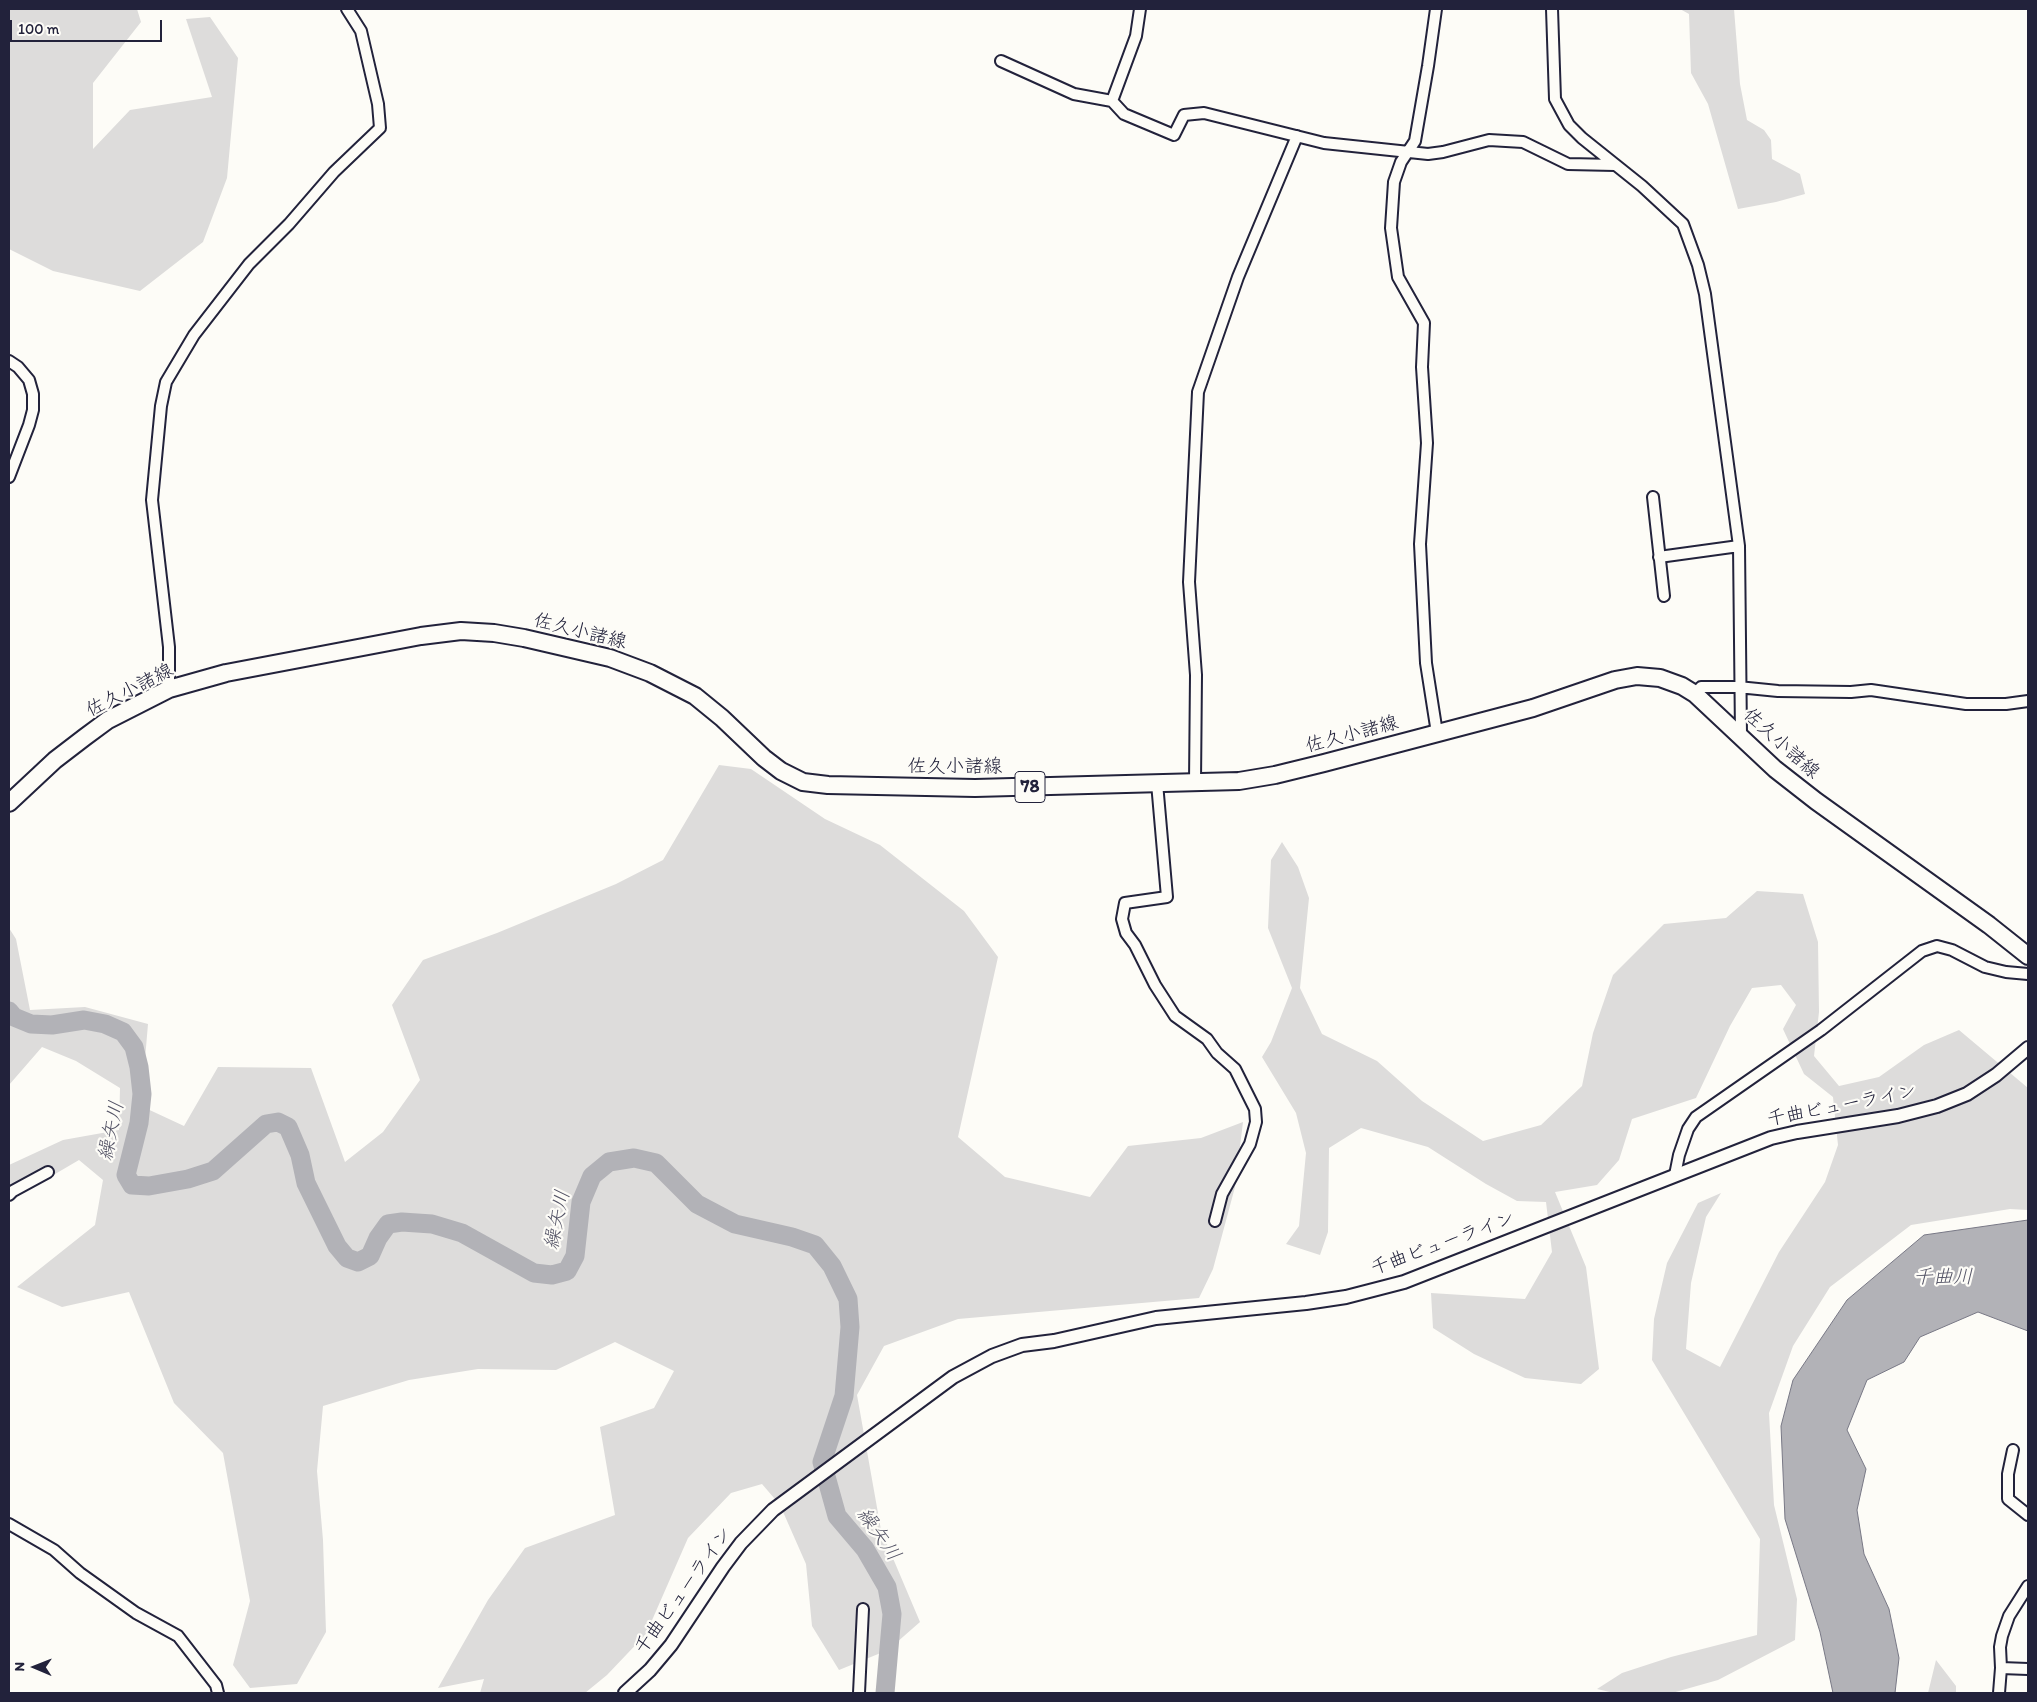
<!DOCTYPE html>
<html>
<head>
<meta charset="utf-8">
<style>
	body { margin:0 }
	#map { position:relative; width:2037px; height:1702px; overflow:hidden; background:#fdfcf7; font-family:Itim,sans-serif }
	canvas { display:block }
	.frame { position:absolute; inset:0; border:10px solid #22223b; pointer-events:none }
	.north { position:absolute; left:10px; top:1642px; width:50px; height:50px; -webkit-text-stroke:4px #fdfcf7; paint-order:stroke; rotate:271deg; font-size:14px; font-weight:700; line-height:20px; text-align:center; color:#22223b }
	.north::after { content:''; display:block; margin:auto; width:18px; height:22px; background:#22223b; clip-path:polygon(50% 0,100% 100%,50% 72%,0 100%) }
	.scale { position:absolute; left:10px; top:20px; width:152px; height:22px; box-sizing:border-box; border:2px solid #22223b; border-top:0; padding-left:6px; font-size:15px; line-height:18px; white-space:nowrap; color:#22223b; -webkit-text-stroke:4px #fdfcf7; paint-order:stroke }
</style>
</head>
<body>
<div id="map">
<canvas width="2037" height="1702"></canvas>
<div class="frame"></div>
<div class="north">N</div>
<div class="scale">100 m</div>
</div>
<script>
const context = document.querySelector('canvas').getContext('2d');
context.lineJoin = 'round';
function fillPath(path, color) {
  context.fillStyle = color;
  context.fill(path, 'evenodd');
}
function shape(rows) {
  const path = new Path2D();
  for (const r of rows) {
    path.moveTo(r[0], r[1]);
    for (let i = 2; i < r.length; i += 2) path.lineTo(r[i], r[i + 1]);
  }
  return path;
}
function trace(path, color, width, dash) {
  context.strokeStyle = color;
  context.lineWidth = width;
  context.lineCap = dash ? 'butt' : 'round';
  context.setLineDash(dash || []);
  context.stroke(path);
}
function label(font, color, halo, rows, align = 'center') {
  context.font = font + ' Itim,"Klee One",sans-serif';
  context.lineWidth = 4.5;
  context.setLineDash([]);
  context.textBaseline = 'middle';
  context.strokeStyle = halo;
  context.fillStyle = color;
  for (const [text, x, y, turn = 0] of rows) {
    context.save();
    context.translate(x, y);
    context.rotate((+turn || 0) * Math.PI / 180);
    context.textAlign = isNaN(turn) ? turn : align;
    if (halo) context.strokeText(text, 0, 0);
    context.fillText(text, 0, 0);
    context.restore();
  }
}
const green = shape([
	[9,9,137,9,141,22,93,83,93,149,130,110,212,97,186,19,210,17,238,58,227,178,203,242,140,291,53,271,9,249],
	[1680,9,1734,9,1740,84,1747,120,1764,130,1771,140,1772,159,1800,174,1805,194,1776,202,1738,209,1708,104,1691,73,1689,14],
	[719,765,751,769,825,819,880,845,964,911,998,957,958,1137,1005,1177,1090,1197,1128,1146,1201,1138,1243,1122,1235,1187,1213,1269,1199,1298,958,1319,884,1346,857,1395,881,1530,920,1622,888,1650,839,1670,812,1626,806,1564,780,1505,762,1484,731,1493,688,1538,646,1634,607,1675,585,1693,480,1693,484,1679,438,1688,488,1600,525,1548,615,1515,600,1427,654,1408,674,1371,615,1342,556,1370,478,1369,409,1380,323,1406,317,1471,323,1540,326,1632,297,1684,250,1688,233,1665,250,1601,223,1453,174,1403,129,1292,62,1307,17,1287,95,1225,103,1180,79,1160,9,1201,9,1165,63,1140,119,1130,120,1088,76,1061,42,1047,9,1085,9,928,16,939,30,1010,85,1007,148,1024,141,1106,184,1126,218,1067,311,1068,345,1162,383,1132,420,1080,392,1005,423,960,497,933,616,884,663,860],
	[1282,842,1298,867,1309,898,1300,988,1322,1034,1377,1061,1422,1101,1483,1141,1541,1125,1582,1086,1593,1033,1613,975,1664,924,1726,918,1757,891,1803,894,1818,942,1819,1012,1814,1056,1839,1086,1879,1077,1924,1045,1959,1030,2028,1088,2028,1210,2010,1209,1911,1225,1830,1287,1793,1346,1769,1413,1774,1505,1797,1599,1795,1640,1718,1680,1672,1693,1614,1693,1597,1689,1622,1673,1671,1657,1757,1635,1760,1539,1652,1360,1654,1319,1667,1263,1698,1203,1721,1193,1706,1217,1691,1283,1686,1349,1720,1367,1779,1252,1825,1182,1838,1145,1833,1097,1804,1074,1783,1029,1796,1005,1781,985,1752,988,1730,1026,1696,1098,1632,1119,1619,1160,1597,1185,1555,1192,1586,1267,1599,1369,1581,1384,1525,1378,1474,1354,1433,1328,1431,1293,1525,1299,1552,1252,1546,1202,1517,1201,1486,1184,1428,1147,1361,1128,1329,1148,1328,1232,1320,1255,1286,1244,1299,1226,1306,1153,1296,1113,1262,1057,1271,1042,1292,988,1268,928,1271,860],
	[1936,1660,1956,1686,1956,1693,1928,1693]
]);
const water = shape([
	[2028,1220,2028,1331,1978,1312,1920,1337,1904,1362,1867,1380,1847,1430,1866,1469,1857,1510,1864,1554,1889,1609,1899,1658,1895,1693,1833,1693,1820,1632,1785,1519,1781,1426,1793,1380,1847,1300,1924,1235,2028,1220]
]);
const river = shape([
	[9,1011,14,1017,31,1024,52,1025,84,1020,105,1024,123,1032,134,1047,139,1067,142,1094,139,1123,126,1175,132,1185,149,1186,188,1179,213,1171,266,1124,278,1122,288,1127,300,1155,306,1183,337,1246,347,1258,358,1262,370,1256,378,1238,388,1224,402,1222,432,1224,462,1233,534,1273,552,1275,567,1271,575,1256,581,1202,592,1176,609,1162,634,1158,656,1163,697,1204,735,1224,792,1237,815,1245,832,1266,848,1299,850,1327,844,1396,822,1462,837,1516,865,1549,887,1587,892,1614,885,1693]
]);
const minor = shape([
	[1436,9,1428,66,1415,141,1401,162,1394,182,1391,228,1398,277,1424,323,1422,367,1427,443,1420,544,1426,663,1437,733],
	[1552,9,1555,99,1569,125,1582,138,1642,186,1683,224,1698,265,1705,294,1739,546,1741,735],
	[1001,61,1074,94,1112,101,1124,114,1174,135,1184,115,1204,113,1324,143,1428,154,1443,152,1489,140,1523,142,1568,164,1615,165],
	[1112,101,1136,36,1140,9],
	[9,361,18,367,29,380,33,394,33,410,29,425,9,477],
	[1653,497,1664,596],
	[1659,557,1739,546],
	[169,689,169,647,152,500,161,406,166,382,194,335,249,264,289,224,334,172,380,128,378,104,361,31,347,9],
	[1695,694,1701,687,1738,687,1778,691,1851,692,1871,690,1966,704,2006,704,2028,701],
	[1195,782,1196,675,1189,582,1198,392,1238,277,1297,136],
	[1157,783,1167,897,1125,903,1122,919,1126,933,1135,945,1155,985,1175,1016,1207,1039,1217,1053,1235,1069,1255,1109,1256,1122,1250,1144,1222,1194,1215,1221],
	[1675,1175,1679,1155,1688,1129,1696,1117,1821,1030,1922,951,1937,946,1952,950,1985,967,2006,972,2028,974],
	[9,1195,13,1191,48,1172],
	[2013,1450,2008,1474,2008,1499,2028,1515],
	[9,1524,54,1550,80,1573,136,1613,178,1636,216,1685,218,1693],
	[2001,1668,2028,1669],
	[859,1693,863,1609],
	[1999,1693,2001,1668,2000,1647,2002,1636,2009,1616,2028,1586]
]);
const tertiary = shape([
	[625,1693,650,1670,671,1645,723,1567,741,1543,773,1510,953,1377,992,1356,1022,1345,1054,1341,1156,1318,1306,1303,1346,1297,1404,1282,1771,1138,1797,1132,1898,1116,1937,1106,1967,1094,1996,1075,2028,1048]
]);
const primary = shape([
	[9,803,55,760,85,737,108,720,169,689,226,673,421,636,461,631,494,633,524,638,610,658,650,673,695,696,722,718,764,758,781,771,803,782,828,785,975,788,1239,781,1275,775,1324,763,1533,708,1615,680,1637,676,1660,678,1682,686,1695,694,1775,769,1816,801,1989,925,2028,956]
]);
const shields = [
	[1030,787,30]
];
const shieldNames = [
	["78",1030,787]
];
const streetNames = [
	["佐久小諸線",580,632,14],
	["佐久小諸線",130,691,-27],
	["佐久小諸線",1352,735,-15],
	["佐久小諸線",1781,744,42],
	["佐久小諸線",955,767],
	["千曲ビューライン",1842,1106,-11],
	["千曲ビューライン",1443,1244,-20],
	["千曲ビューライン",684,1591,-54]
];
const waterNames = [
	["繰矢川",112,1131,-78],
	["繰矢川",558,1220,-78],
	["千曲川",1943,1278],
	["繰矢川",878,1535,55]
];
fillPath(green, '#dddcdb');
fillPath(water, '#b2b2b7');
trace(water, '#787885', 1);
trace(river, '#b2b2b7', 19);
trace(minor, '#22223b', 14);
trace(tertiary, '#22223b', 16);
trace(primary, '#22223b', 20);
trace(minor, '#fdfcf7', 10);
trace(tertiary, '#fdfcf7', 12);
trace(primary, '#fdfcf7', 16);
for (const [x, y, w] of shields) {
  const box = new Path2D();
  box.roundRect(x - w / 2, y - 15.5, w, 31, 4);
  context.fillStyle = '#fdfcf7';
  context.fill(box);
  trace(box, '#22223b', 1);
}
label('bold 18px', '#22223b', null, shieldNames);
label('19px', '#22223b', '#fdfcf7', streetNames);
label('italic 20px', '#545466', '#fdfcf7', waterNames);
</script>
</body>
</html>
